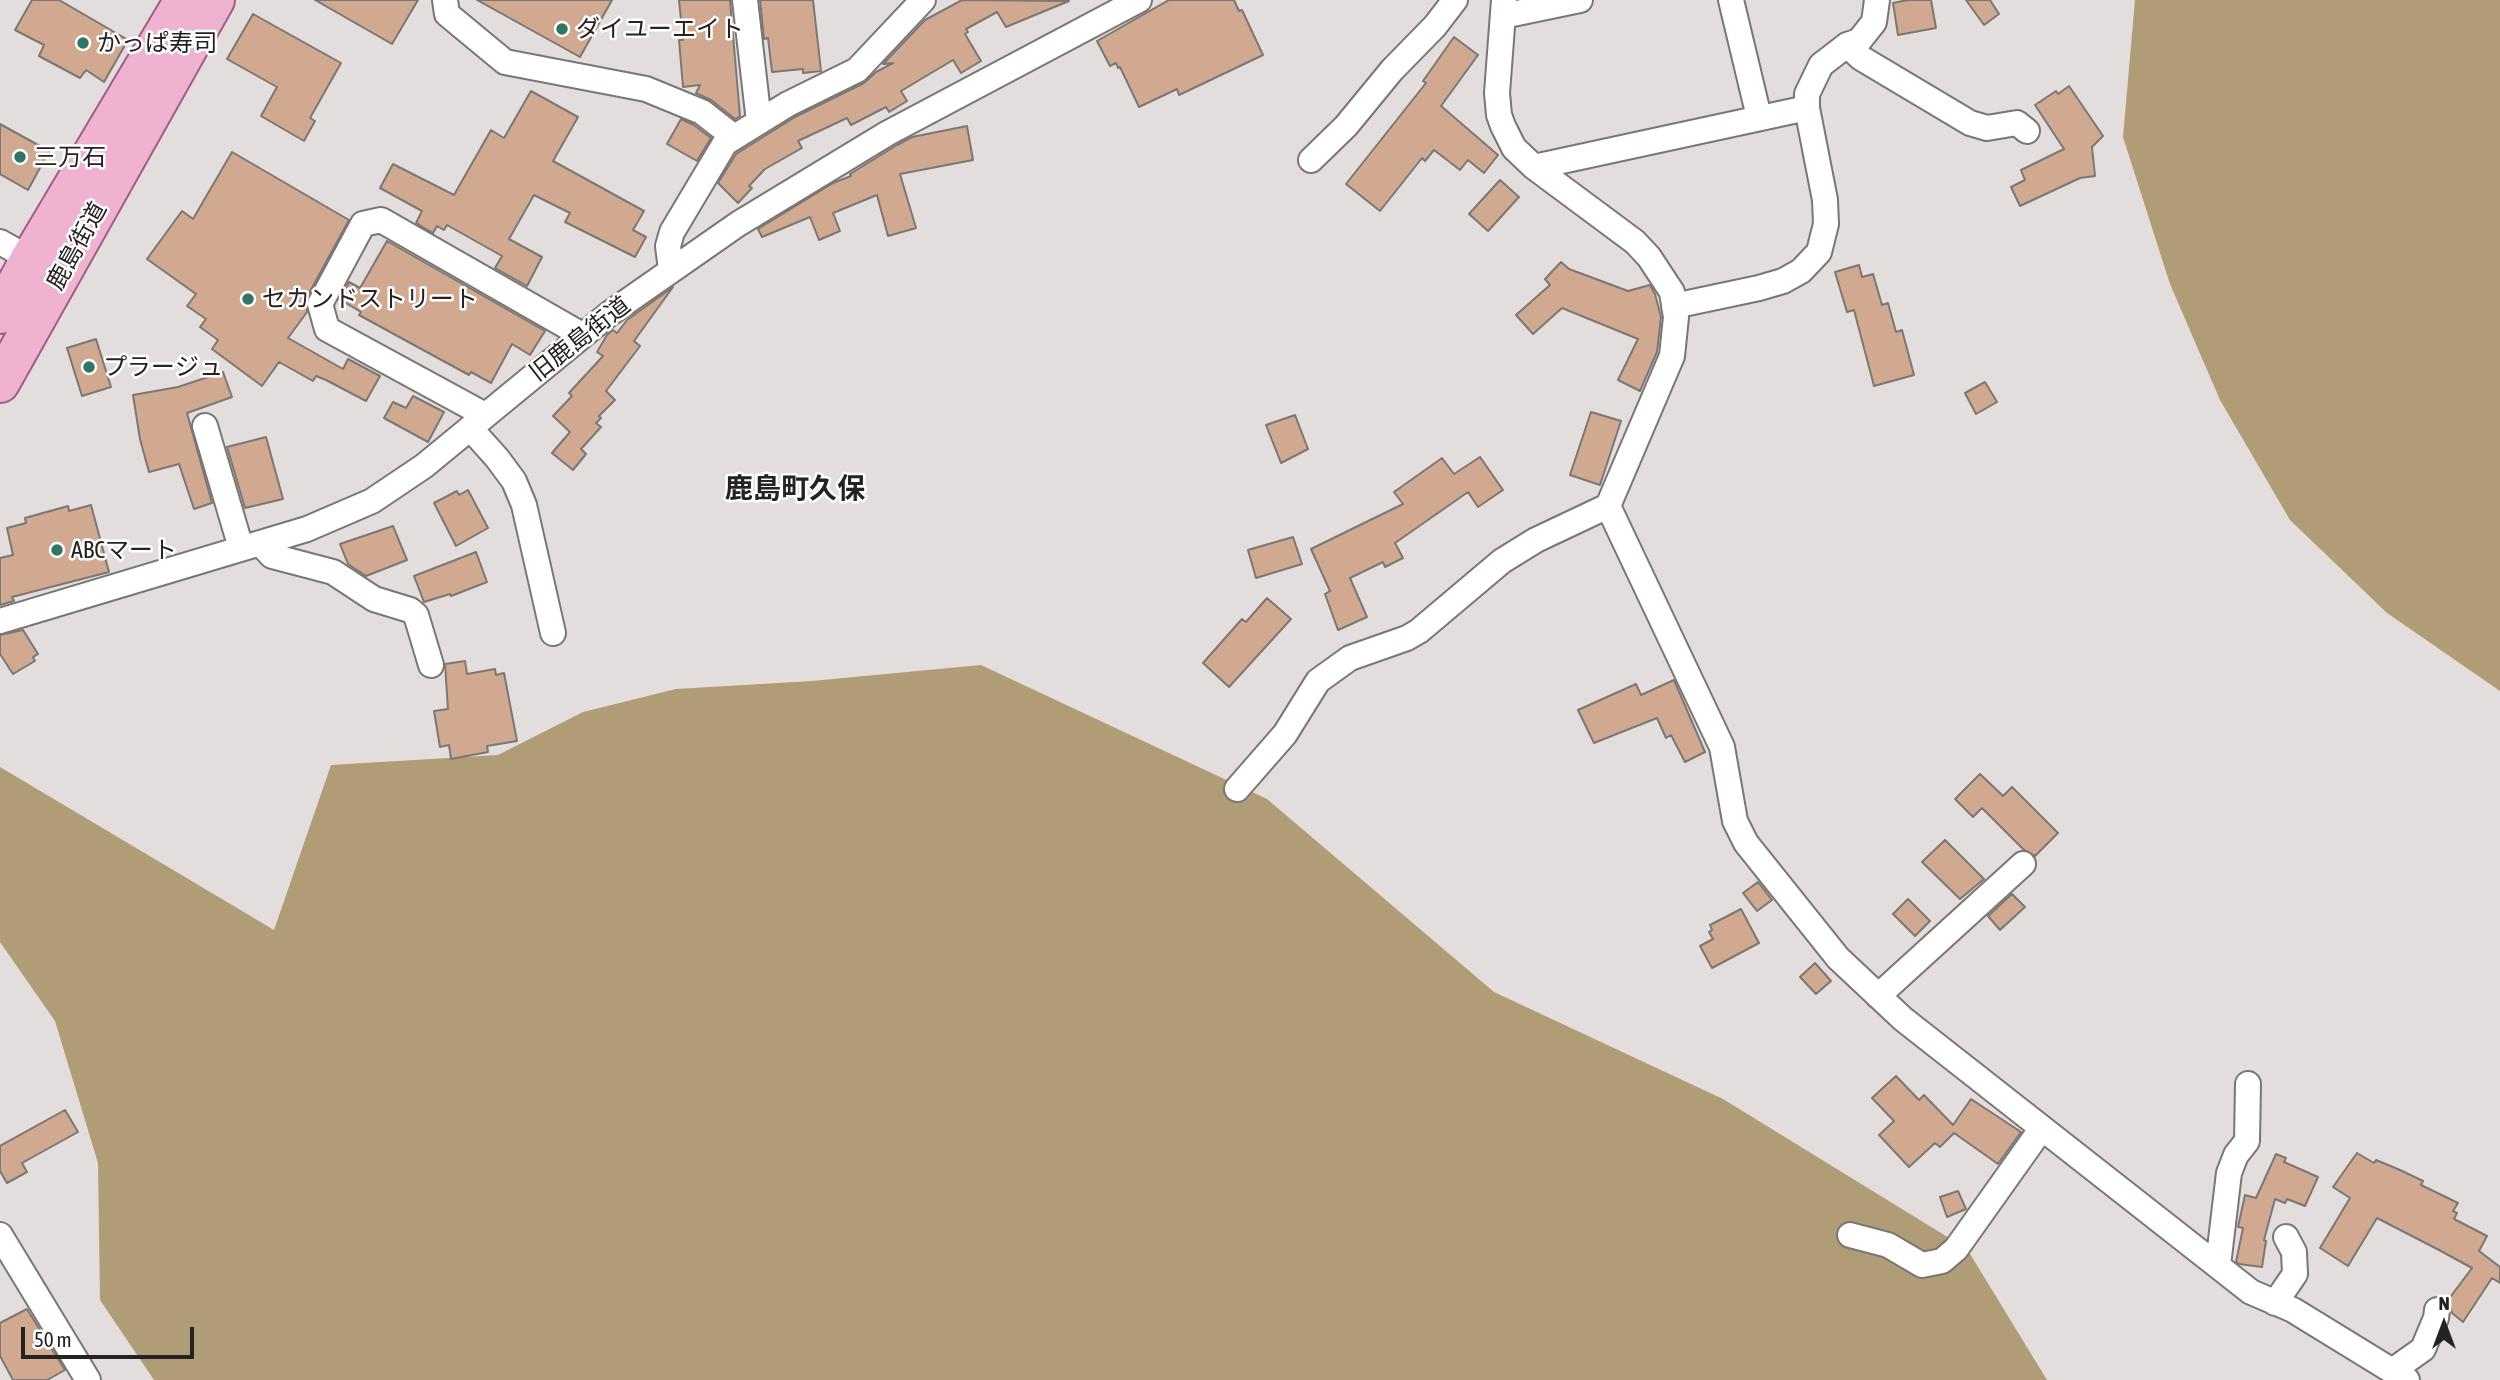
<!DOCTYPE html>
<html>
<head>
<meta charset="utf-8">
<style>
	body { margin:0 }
	#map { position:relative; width:2500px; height:1380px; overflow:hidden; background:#e4dddd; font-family:"Asap Condensed",sans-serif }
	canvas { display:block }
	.north { position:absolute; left:2409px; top:1289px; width:70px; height:70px; -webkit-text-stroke:5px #fff; paint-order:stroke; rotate:0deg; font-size:19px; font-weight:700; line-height:28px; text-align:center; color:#252222 }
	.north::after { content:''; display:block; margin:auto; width:24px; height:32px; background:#252222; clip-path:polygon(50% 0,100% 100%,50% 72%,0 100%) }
	.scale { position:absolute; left:21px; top:1327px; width:173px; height:32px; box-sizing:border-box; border:4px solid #252222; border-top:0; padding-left:9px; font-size:21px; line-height:24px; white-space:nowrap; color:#252222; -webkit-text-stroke:5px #fff; paint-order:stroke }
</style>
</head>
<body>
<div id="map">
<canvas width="2500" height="1380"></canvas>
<div class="north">N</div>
<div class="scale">50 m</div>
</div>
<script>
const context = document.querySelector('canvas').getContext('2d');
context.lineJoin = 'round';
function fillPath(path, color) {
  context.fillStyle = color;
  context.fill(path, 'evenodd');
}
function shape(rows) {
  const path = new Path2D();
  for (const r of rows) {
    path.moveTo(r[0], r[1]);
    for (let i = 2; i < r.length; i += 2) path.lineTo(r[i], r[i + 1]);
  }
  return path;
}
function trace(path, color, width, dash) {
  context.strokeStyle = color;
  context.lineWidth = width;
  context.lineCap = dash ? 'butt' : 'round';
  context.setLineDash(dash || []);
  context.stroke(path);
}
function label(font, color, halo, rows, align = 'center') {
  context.font = font + ' "Asap Condensed","Noto Sans JP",sans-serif';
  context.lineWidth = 5;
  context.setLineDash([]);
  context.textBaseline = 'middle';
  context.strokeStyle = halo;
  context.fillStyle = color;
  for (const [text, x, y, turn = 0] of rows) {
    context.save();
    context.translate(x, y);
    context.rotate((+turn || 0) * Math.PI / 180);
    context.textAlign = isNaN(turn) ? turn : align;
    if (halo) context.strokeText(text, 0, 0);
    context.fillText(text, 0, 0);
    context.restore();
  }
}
const forest = shape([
	[2135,0,2500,0,2500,691,2387,613,2290,520,2220,400,2170,284,2123,137],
	[981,665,1267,799,1494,992,1723,1099,1967,1249,2047,1380,154,1380,100,1300,98,1163,55,1021,0,942,0,767,274,930,331,765,498,755,583,712,676,689,812,681]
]);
const building = shape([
	[32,0,59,0,128,40,104,82,86,70,80,78,39,56,44,45,15,30,32,0],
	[315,0,418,0,392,44,315,0],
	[477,0,612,0,580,57,477,0],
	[679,0,730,0,740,116,735,119,711,100,696,93,700,85,683,87,679,40,683,40,679,0],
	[760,0,813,0,821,71,803,73,803,69,772,72,768,38,764,39,760,0],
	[962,0,1069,1,1006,27,997,12,966,29,968,32,965,34,981,61,961,73,953,60,901,91,907,101,889,112,886,107,851,125,847,118,798,141,802,148,765,169,749,186,752,188,738,203,718,183,736,154,795,117,864,83,876,72,893,63,883,64,925,20,962,0],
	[1169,0,1234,0,1239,11,1242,10,1263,55,1179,95,1177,89,1139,107,1120,67,1118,68,1116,63,1110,66,1097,41,1169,0],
	[1908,0,1931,0,1936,28,1898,35,1893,3,1908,0],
	[1966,0,1990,0,1999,14,1984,25,1966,0],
	[253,14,341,63,310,118,315,121,304,141,261,116,277,87,227,59,253,14],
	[1454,37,1478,55,1441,106,1498,155,1484,173,1468,160,1460,170,1434,150,1425,161,1422,158,1380,211,1346,184,1426,83,1423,81,1454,37],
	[2069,86,2103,136,2092,147,2095,176,2080,178,2020,206,2011,187,2025,180,2021,170,2064,149,2035,105,2056,91,2058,94,2069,86],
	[531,91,578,117,553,161,644,211,633,230,646,237,635,257,565,222,570,213,534,195,509,239,542,257,527,286,495,268,502,256,447,225,444,230,437,226,433,233,416,223,422,211,380,188,393,164,454,195,491,130,504,138,531,91],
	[681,119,694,125,711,138,697,161,667,144,681,119],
	[0,124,49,151,28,190,0,174,0,124],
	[967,126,973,160,900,174,916,228,888,236,877,195,833,213,840,231,819,240,810,217,762,237,758,229,833,183,851,176,850,174,897,145,912,137,967,126],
	[232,152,349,220,307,297,307,312,288,338,343,369,348,359,380,376,366,401,326,380,316,376,313,381,279,362,262,386,212,349,218,340,200,327,206,319,187,306,196,294,147,259,182,211,193,219,232,152],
	[1500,180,1519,197,1488,231,1469,214,1500,180],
	[387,241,545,331,530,355,512,344,491,383,471,372,469,375,359,315,361,312,339,299,349,282,360,288,387,241],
	[1561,262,1569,269,1628,291,1650,285,1655,294,1661,317,1657,352,1640,391,1618,380,1638,339,1562,308,1533,334,1516,315,1550,285,1545,279,1561,262],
	[1859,265,1862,277,1873,274,1882,305,1888,303,1896,332,1902,330,1914,375,1874,386,1854,310,1847,312,1835,272,1859,265],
	[673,287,634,341,640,346,606,391,615,400,599,416,601,418,596,423,601,427,581,449,586,454,573,470,552,453,570,432,553,416,572,396,569,393,603,356,597,352,607,335,613,330,617,333,627,320,673,287],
	[96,339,111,387,82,396,67,348,96,339],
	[223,372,232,397,187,413,212,503,194,509,179,464,149,472,140,439,133,395,178,387,223,372],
	[1985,382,1997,402,1976,414,1965,393,1985,382],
	[413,396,444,412,428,442,384,418,393,402,406,408,413,396],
	[1591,412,1621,421,1600,485,1570,475,1591,412],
	[1295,415,1308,449,1281,463,1266,425,1295,415],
	[266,437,283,499,245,508,227,447,266,437],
	[1480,457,1503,490,1478,507,1468,492,1395,543,1403,558,1385,567,1383,562,1350,578,1367,617,1338,630,1325,594,1330,591,1311,549,1403,504,1394,492,1442,458,1454,474,1480,457],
	[468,490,488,528,456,546,434,503,457,491,459,495,468,490],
	[91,505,109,572,12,597,14,601,0,605,0,558,13,555,7,528,26,523,25,518,68,506,69,511,91,505],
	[393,526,407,560,366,576,348,564,340,544,393,526],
	[1293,537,1302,564,1256,578,1248,550,1293,537],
	[476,552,487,582,451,596,450,594,424,602,414,576,476,552],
	[1267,598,1291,619,1229,687,1203,663,1242,619,1246,622,1267,598],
	[23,630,38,654,33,657,35,661,13,674,0,654,0,635,23,630],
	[465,661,467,674,495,669,496,675,504,673,517,741,487,746,488,752,451,759,449,745,440,747,434,711,448,709,445,664,465,661],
	[1674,680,1705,752,1685,762,1671,735,1666,738,1657,718,1594,743,1578,710,1636,684,1641,695,1674,680],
	[1980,774,2003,796,2012,787,2058,833,2035,856,2024,850,1982,808,1973,817,1955,799,1980,774],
	[1945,840,1984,879,1960,899,1922,862,1945,840],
	[1758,882,1772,900,1757,911,1743,893,1758,882],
	[2012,894,2025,907,2000,930,1988,916,2012,894],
	[1908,899,1930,921,1915,936,1893,914,1908,899],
	[1741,909,1759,943,1712,968,1700,946,1713,939,1709,932,1712,930,1710,925,1741,909],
	[1815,963,1831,981,1816,994,1800,977,1815,963],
	[1896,1076,1919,1100,1924,1095,1953,1125,1971,1099,2021,1132,1998,1164,1954,1133,1940,1147,1935,1143,1909,1167,1879,1135,1894,1121,1872,1098,1896,1076],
	[65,1110,78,1132,22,1163,27,1172,7,1183,0,1171,0,1146,65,1110],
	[2357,1153,2374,1163,2376,1160,2400,1170,2423,1181,2421,1185,2458,1203,2453,1211,2457,1213,2454,1219,2487,1236,2479,1251,2500,1267,2500,1283,2492,1278,2463,1322,2452,1313,2448,1300,2472,1268,2439,1250,2377,1218,2348,1266,2320,1248,2350,1198,2333,1187,2357,1153],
	[2276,1154,2286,1158,2284,1162,2318,1177,2305,1206,2287,1199,2285,1203,2275,1199,2264,1240,2266,1241,2262,1267,2239,1264,2236,1262,2243,1228,2238,1227,2245,1195,2256,1198,2276,1154],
	[1958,1191,1966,1209,1947,1217,1940,1197,1958,1191],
	[27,1309,65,1370,47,1380,13,1380,0,1356,0,1323,27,1309]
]);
const minor = shape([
	[445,0,447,14,505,62,646,89,702,112,734,137],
	[745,0,759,122],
	[1731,0,1759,117],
	[1503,16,1580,0],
	[1847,45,1861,58,1970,123,1987,128,2017,123,2027,131],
	[1311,160,1346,126,1392,70,1435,26,1455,0],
	[1534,167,1807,108],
	[0,242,30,259],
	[671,270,668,246,672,232,725,143,788,104,857,70,923,0],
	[1674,306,1759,288,1783,281,1801,271,1819,252,1826,224,1825,200,1807,108,1807,94,1821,65,1847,45,1859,41,1874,22,1877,0],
	[485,415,327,329,320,304,363,224,381,220,582,335],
	[205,426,241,548],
	[470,428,497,458,514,481,524,505,553,633],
	[1608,506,1722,747,1735,821,1746,843,1838,958,1903,1019,2251,1292,2293,1310,2407,1380],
	[260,543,272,556,333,572,374,599,410,610,416,615,431,665],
	[0,621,307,529,372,501,424,466,609,314,738,224,888,133,1139,0],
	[1237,789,1285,734,1318,681,1350,658,1407,638,1419,631,1502,561,1536,540,1608,506,1672,356,1676,317,1672,292,1649,257,1635,242,1534,167,1514,148,1503,126,1499,115,1497,93,1504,0],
	[1878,996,2023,864],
	[0,1235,88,1380],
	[1850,1235,1888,1245,1922,1265,1942,1261,1956,1249,2042,1128],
	[2218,1265,2229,1173,2236,1155,2247,1141,2248,1084],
	[2275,1303,2295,1274,2294,1252,2286,1237],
	[2392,1371,2423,1349,2436,1318,2437,1310]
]);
const primary = shape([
	[0,314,30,259,184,0],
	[0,383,215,0]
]);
const markers = [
	[562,29,7,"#327567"],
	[83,43,7,"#327567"],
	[20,157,7,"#327567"],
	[248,299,7,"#327567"],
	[89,367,7,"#327567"],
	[57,550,7,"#327567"]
];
const poiNames = [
	["ダイユーエイト",576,29],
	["かっぱ寿司",97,43],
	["三万石",34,157],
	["セカンドストリート",262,299],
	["プラージュ",103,367],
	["ABCマート",71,550]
];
const streetNames = [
	["鹿島街道",77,246,-61],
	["旧鹿島街道",580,339,-38]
];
const quarterNames = [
	["鹿島町久保",795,489]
];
fillPath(forest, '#b09c75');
fillPath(building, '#d1a990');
trace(building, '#7b7774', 2);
trace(minor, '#7b7575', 28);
trace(primary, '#a25e7f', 42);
trace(minor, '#fff', 24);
trace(primary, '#efb2d0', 38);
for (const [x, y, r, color] of markers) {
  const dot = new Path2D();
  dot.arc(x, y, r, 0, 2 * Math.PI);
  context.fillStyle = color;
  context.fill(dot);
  trace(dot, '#fff', 2.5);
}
label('24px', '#252222', '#fff', poiNames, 'left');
label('24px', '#252222', '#fff', streetNames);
label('bold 28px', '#252222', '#fff', quarterNames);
</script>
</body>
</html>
